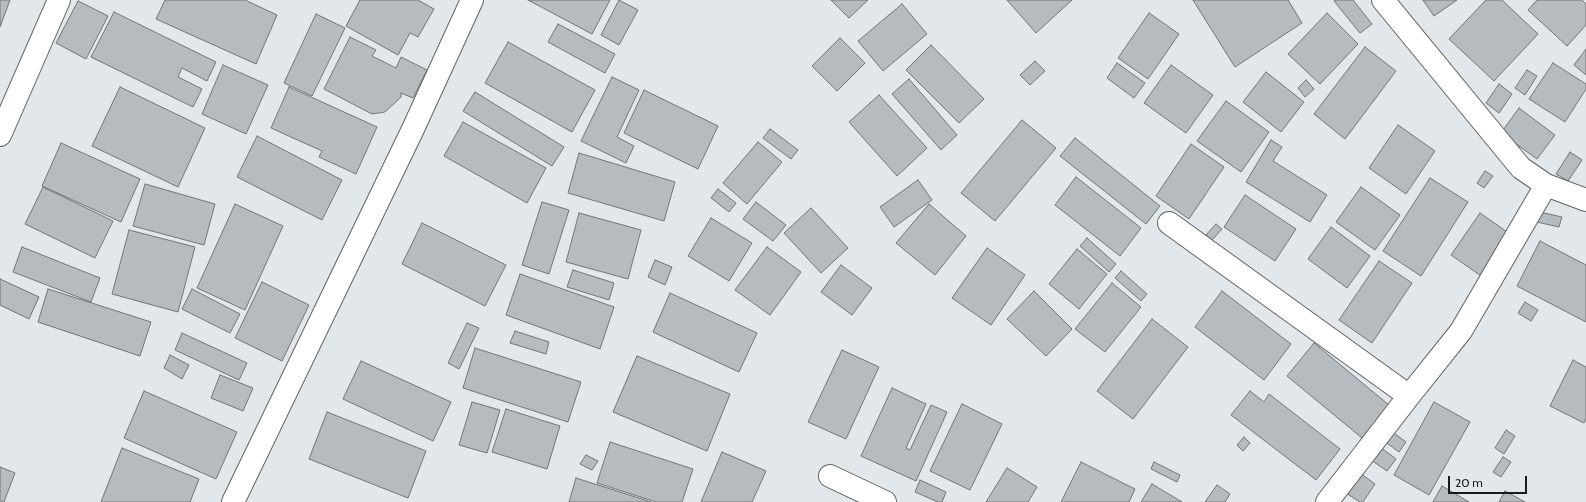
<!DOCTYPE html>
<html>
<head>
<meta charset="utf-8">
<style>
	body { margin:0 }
	#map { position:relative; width:1586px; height:502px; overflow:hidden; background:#e1e7ea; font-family:Cabin,sans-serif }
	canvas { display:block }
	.scale { position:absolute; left:1448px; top:476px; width:79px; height:18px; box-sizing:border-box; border:2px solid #181a1b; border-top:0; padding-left:5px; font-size:12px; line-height:14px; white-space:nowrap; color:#181a1b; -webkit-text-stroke:3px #e1e7ea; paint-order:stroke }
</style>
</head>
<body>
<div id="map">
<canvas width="1586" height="502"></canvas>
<div class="scale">20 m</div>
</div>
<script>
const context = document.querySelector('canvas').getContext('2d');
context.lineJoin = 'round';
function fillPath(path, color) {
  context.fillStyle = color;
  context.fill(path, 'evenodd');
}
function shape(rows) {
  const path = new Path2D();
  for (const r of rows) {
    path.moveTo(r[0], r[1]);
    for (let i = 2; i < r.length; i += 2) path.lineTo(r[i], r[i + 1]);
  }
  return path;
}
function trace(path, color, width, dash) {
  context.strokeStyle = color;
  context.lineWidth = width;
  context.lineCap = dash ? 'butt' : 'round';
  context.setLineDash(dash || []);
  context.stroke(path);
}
const building = shape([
	[0,0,10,0,0,27,0,0],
	[165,0,245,0,277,15,256,64,156,19,165,0],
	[360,0,418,0,434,9,418,37,410,33,398,55,346,26,360,0],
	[528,0,610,0,592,34,528,0],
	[619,0,638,10,619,45,601,35,619,0],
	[831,0,868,0,849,18,831,0],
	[1007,0,1072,0,1036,33,1007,0],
	[1193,0,1288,0,1302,23,1235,67,1193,0],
	[1335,0,1353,0,1372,24,1360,33,1334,1,1335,0],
	[1423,0,1457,0,1434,16,1423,0],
	[1486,0,1502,0,1538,34,1494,81,1449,39,1486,0],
	[1537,0,1582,0,1586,4,1586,25,1567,46,1528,10,1537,0],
	[78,1,108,16,86,59,56,43,78,1],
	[902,4,927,34,883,71,858,41,902,4],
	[114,12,216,62,207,81,182,68,178,77,202,89,193,107,91,57,114,12],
	[1149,13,1179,34,1148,79,1118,58,1149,13],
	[1327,13,1358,44,1320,84,1288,54,1327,13],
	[316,14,345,28,312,96,284,83,316,14],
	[558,24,615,54,605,73,548,42,558,24],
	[350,37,376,50,372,56,396,68,401,57,427,70,413,98,401,93,401,97,385,112,372,114,324,89,350,37],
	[840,38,865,63,837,91,812,66,840,38],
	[508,42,595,90,572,132,485,83,508,42],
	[931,45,984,99,959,123,906,70,931,45],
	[1365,47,1396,71,1345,139,1314,114,1365,47],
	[1586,49,1586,75,1574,65,1586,49],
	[1035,61,1045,71,1030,85,1020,75,1035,61],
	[1117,63,1145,83,1134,98,1107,78,1117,63],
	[1553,63,1586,84,1586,89,1565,122,1529,99,1553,63],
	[223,65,268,85,246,134,202,114,223,65],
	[1171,65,1213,95,1186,133,1144,103,1171,65],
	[1527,70,1537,76,1525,95,1515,88,1527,70],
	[1266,72,1304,102,1281,132,1243,102,1266,72],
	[612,77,639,90,617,137,634,146,626,163,581,141,612,77],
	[909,79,957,135,941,150,892,94,909,79],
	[1306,80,1314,89,1305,97,1298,88,1306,80],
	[1499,84,1512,94,1499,113,1486,103,1499,84],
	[120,87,205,128,178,187,92,146,120,87],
	[289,87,377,127,356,174,319,157,322,151,271,128,289,87],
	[644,90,718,126,698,169,624,133,644,90],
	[475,92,564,147,552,166,463,111,475,92],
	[879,95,927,148,897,176,849,122,879,95],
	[1226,101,1269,132,1241,172,1197,141,1226,101],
	[1519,108,1555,135,1537,159,1501,133,1519,108],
	[1022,120,1056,148,995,221,961,193,1022,120],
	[463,122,546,168,527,203,444,156,463,122],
	[1398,125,1435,151,1406,194,1369,168,1398,125],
	[770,129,798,150,791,159,763,138,770,129],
	[257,136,342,180,322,220,237,177,257,136],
	[1075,138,1160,206,1146,224,1060,156,1075,138],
	[1271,140,1282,147,1273,161,1327,195,1310,222,1246,182,1271,140],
	[758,142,782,162,747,204,723,183,758,142],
	[61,143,140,179,121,222,42,186,61,143],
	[1191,144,1224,167,1189,219,1156,196,1191,144],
	[1570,152,1582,160,1568,181,1556,174,1570,152],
	[579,153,675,182,664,221,568,193,579,153],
	[1485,171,1493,176,1484,188,1477,183,1485,171],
	[1076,177,1141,228,1120,256,1055,205,1076,177],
	[1430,178,1468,202,1421,276,1383,251,1430,178],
	[918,180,932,200,894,227,880,207,918,180],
	[145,184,215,204,204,245,133,226,145,184],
	[43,187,113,221,95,258,25,224,43,187],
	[1361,187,1400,215,1375,250,1336,222,1361,187],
	[718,189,736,203,729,212,711,198,718,189],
	[1245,195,1296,229,1275,261,1224,227,1245,195],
	[542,202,569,210,549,274,522,265,542,202],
	[756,202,786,225,773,241,743,219,756,202],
	[235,204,283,226,245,310,197,288,235,204],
	[929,204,966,236,935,275,896,243,929,204],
	[811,208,848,248,821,273,784,233,811,208],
	[1540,212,1562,217,1559,227,1537,222,1540,212],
	[579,213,641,230,628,279,566,262,579,213],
	[1480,213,1513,236,1484,278,1451,255,1480,213],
	[711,218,752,243,729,281,688,256,711,218],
	[422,223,506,265,485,306,402,264,422,223],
	[1216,224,1222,229,1212,240,1206,235,1216,224],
	[1331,227,1370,256,1347,288,1308,259,1331,227],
	[129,230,195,247,178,312,112,294,129,230],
	[1087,238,1116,264,1109,272,1080,246,1087,238],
	[1540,241,1586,265,1586,322,1517,286,1540,241],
	[22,247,100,278,91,302,13,272,22,247],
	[767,247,801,272,770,315,735,290,767,247],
	[987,248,1025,275,991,325,952,298,987,248],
	[1077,249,1107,274,1079,309,1049,284,1077,249],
	[655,260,672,267,665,285,648,277,655,260],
	[1379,261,1412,283,1372,343,1339,320,1379,261],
	[841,265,872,288,852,315,821,292,841,265],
	[573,270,614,283,609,300,567,287,573,270],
	[1121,271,1147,294,1141,301,1115,278,1121,271],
	[520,274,614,307,600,349,506,315,520,274],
	[0,279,39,297,29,319,0,305,0,279],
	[262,282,309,305,282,361,235,338,262,282],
	[1112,283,1141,307,1105,352,1075,329,1112,283],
	[48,289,151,322,140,356,38,322,48,289],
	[192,289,240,314,230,333,182,309,192,289],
	[1034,291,1072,329,1046,356,1007,319,1034,291],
	[1222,291,1291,344,1264,380,1195,327,1222,291],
	[670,293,757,333,739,372,653,332,670,293],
	[1525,302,1538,310,1531,321,1518,313,1525,302],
	[1152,319,1188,347,1133,419,1097,391,1152,319],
	[467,323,479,328,459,369,448,363,467,323],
	[515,331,549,342,546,354,510,343,515,331],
	[182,333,247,363,239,380,175,350,182,333],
	[1314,343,1389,405,1362,438,1287,376,1314,343],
	[475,348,581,382,568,422,463,388,475,348],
	[842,350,879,367,846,439,808,422,842,350],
	[170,355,189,365,182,379,164,368,170,355],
	[637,356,730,394,707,451,613,412,637,356],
	[1573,360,1586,367,1586,419,1584,423,1550,406,1573,360],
	[361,361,451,402,433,441,343,399,361,361],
	[220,375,253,388,243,411,211,398,220,375],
	[892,388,926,404,906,448,910,450,931,405,947,412,916,481,861,456,892,388],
	[144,391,237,432,216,479,124,438,144,391],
	[1250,391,1264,402,1269,394,1340,449,1316,480,1231,415,1250,391],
	[472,402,500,410,487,453,459,445,472,402],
	[1434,402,1470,422,1429,495,1394,475,1434,402],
	[962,404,1002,424,970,490,930,471,962,404],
	[506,409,560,426,547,469,492,452,506,409],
	[327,412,426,451,408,498,309,459,327,412],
	[1506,430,1515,436,1504,454,1495,448,1506,430],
	[1391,431,1406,442,1399,452,1384,441,1391,431],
	[1244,437,1250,443,1243,451,1237,445,1244,437],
	[610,442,693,469,682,502,656,502,597,483,610,442],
	[1380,447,1396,459,1387,471,1371,460,1380,447],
	[122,448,199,479,190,502,101,502,122,448],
	[722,452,766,471,752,502,701,502,722,452],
	[586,455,598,461,592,470,580,464,586,455],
	[1503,457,1511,462,1501,477,1493,472,1503,457],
	[1081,462,1135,489,1129,502,1061,502,1081,462],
	[1154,462,1180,475,1177,482,1151,469,1154,462],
	[0,467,15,473,4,502,0,502,0,467],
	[1007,468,1037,487,1028,502,986,502,1007,468],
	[1360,473,1375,484,1363,502,1360,502,1346,493,1360,473],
	[576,478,651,502,569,502,576,478],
	[920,480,946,492,942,502,938,502,915,492,920,480],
	[1152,484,1182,502,1141,502,1152,484],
	[1217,485,1230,494,1225,502,1205,502,1217,485],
	[1442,486,1469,502,1433,502,1442,486],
	[1505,491,1525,502,1499,502,1505,491]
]);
const street = shape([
	[1383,0,1521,168,1546,185,1586,200],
	[1169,223,1409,396],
	[830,476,885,502],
	[233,502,413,129,472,0],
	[1327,502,1409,396,1461,331,1546,185]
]);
const secondary = shape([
	[0,135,59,0]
]);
fillPath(building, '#b5bbbe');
trace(building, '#707578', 1);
trace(street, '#5e6366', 24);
trace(secondary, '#5e6366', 24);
trace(street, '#fff', 22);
trace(secondary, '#fff', 22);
</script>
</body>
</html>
